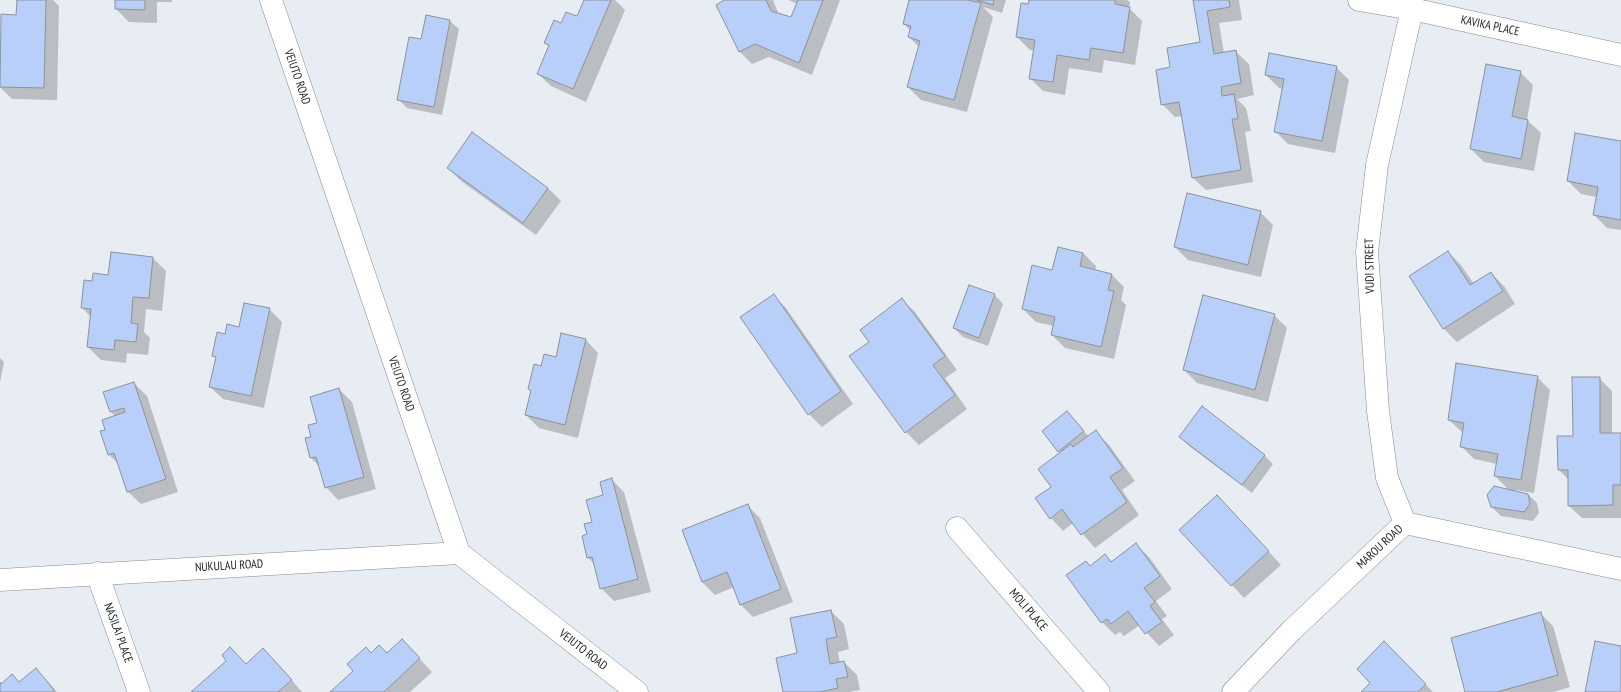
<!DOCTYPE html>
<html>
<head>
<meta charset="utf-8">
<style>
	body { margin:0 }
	canvas { display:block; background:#e8edf4 }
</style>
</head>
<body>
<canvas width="1621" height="692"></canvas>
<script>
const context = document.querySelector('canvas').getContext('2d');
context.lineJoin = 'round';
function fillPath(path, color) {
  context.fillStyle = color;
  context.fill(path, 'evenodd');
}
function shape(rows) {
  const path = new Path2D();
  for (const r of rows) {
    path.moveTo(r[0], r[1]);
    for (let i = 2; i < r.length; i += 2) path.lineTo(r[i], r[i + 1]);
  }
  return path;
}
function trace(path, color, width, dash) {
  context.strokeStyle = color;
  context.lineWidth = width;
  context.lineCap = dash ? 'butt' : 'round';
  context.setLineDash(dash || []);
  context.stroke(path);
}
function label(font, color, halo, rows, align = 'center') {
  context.font = font + ' "PT Sans Narrow",sans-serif';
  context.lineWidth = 3;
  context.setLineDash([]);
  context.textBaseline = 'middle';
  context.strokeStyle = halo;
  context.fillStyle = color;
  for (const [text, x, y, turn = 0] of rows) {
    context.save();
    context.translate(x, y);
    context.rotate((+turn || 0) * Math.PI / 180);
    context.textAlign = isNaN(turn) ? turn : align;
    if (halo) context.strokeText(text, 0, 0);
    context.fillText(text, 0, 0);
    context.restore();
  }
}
const shadow = shape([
	[18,0,53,0,59,6,57,100,12,99,0,87,2,15,17,16],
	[116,0,172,0,172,2,157,2,157,23,129,22,116,9],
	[585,0,615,0,625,10,586,102,551,86,538,74,550,47,545,42,561,24,577,18],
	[725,0,773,0,779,15,792,18,798,4,788,0,840,0,812,75,769,57,752,64,740,52],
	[910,0,1006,0,1002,13,983,7,993,17,967,112,921,100,908,87,919,47,909,37,911,31,904,24],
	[1030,0,1127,0,1130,2,1129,8,1142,21,1135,65,1104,60,1102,73,1069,68,1065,95,1043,91,1030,78,1034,50,1030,50,1017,37],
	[1194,0,1239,0,1242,20,1219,23,1224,53,1236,52,1249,64,1254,95,1237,99,1246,108,1251,131,1245,132,1253,182,1206,190,1193,178,1182,116,1175,117,1162,104,1172,68,1201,43],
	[426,16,450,21,459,29,442,115,407,108,398,99,422,40],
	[1336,67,1349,80,1335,153,1288,144,1275,131,1283,89,1279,88,1266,75],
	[1520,72,1533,85,1527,120,1541,133,1534,171,1484,162,1471,149],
	[473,134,548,188,561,201,536,235,461,181,448,168],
	[1621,142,1621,230,1607,228,1594,215,1597,197,1581,194,1568,181],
	[1260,212,1273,225,1261,277,1188,260,1175,247],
	[1448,252,1461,265,1474,284,1491,273,1504,286,1515,304,1457,342,1444,329,1410,276],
	[1083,253,1096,266,1095,271,1111,274,1124,287,1121,300,1126,305,1114,359,1065,348,1052,335,1054,326,1036,322,1023,309],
	[153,258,166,271,162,311,146,309,144,332,150,338,148,355,127,353,126,363,101,360,88,347,91,317,82,308,93,282],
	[773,295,786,308,853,404,822,427,809,414],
	[995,295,1003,304,988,346,963,337,954,328],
	[902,300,915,312,957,370,945,378,967,409,919,445,906,432,870,342],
	[269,309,282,322,264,408,223,399,210,387,216,359,213,355,225,335],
	[1274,315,1287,328,1268,402,1197,383,1184,370],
	[586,340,598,353,578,438,539,428,526,415,542,367],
	[0,358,4,362,0,382],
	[1537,377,1550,390,1534,493,1515,490,1515,492,1528,494,1537,503,1539,513,1533,521,1501,516,1492,507,1509,490,1495,476,1497,464,1474,459,1461,446,1463,433,1449,420],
	[1599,378,1612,391,1612,434,1621,434,1621,518,1582,518,1569,506,1569,480,1559,470],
	[134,383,147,396,178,492,141,504,128,492,119,464,108,454,116,417,111,412,105,393],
	[339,389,352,402,376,489,338,500,326,487,320,467,311,458,306,439,312,437],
	[1067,412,1089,437,1096,432,1109,445,1135,481,1122,490,1139,515,1095,548,1073,523,1063,531,1051,518,1052,488,1061,453,1043,431],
	[1180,437,1264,455,1273,464,1252,493,1189,446],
	[611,479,624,492,651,592,614,601,601,588,595,564,588,558,588,535],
	[747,505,760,518,793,602,753,617,740,604,734,587,715,595,702,582],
	[1230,509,1281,565,1244,598,1181,530],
	[1136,544,1149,557,1172,589,1156,601,1167,616,1162,619,1174,635,1159,646,1140,625,1124,636,1120,632,1115,635,1102,622,1090,567,1105,556,1112,562],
	[831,611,844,624,849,649,838,652,840,663,844,662,857,675,860,690,849,692,784,692,798,654],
	[1541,614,1553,626,1570,687,1554,692,1466,692],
	[1384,642,1433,692,1363,692,1372,683],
	[371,654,415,654,432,672,410,692,331,692],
	[276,662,302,692,193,692,246,665],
	[36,669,57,692,0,692,0,684,1,685,20,683]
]);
const building = shape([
	[17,0,46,0,44,88,0,87,1,14,16,15,17,0],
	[115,0,145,0,145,10,115,9,115,0],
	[584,0,611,0,573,89,537,74,549,45,544,43,554,20,561,23,566,12,577,16,584,0],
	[724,0,766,0,771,11,791,17,798,0,823,0,799,63,755,44,739,52,716,5,724,0],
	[909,0,968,0,981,3,954,100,907,87,920,41,908,37,911,26,903,24,909,0],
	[977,0,994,0,993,5,977,0],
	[1029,0,1115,0,1115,4,1130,7,1123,53,1091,48,1089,60,1057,55,1053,82,1029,79,1035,40,1016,37,1021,3,1028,4,1029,0],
	[1193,0,1229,0,1230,7,1207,11,1214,54,1236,50,1241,83,1221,87,1222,96,1234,94,1238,119,1232,119,1241,170,1192,178,1179,102,1161,105,1156,70,1170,67,1167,48,1200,42,1193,0],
	[426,15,450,20,434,107,397,100,409,37,421,39,426,15],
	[1269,53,1337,66,1322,141,1274,132,1284,79,1265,75,1269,53],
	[1486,64,1521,71,1512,116,1528,120,1521,159,1470,149,1486,64],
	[472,132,548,188,523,223,447,168,472,132],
	[1575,133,1621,141,1621,220,1593,215,1598,187,1567,181,1575,133],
	[1187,193,1261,211,1248,265,1174,247,1187,193],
	[1058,247,1083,253,1080,266,1112,274,1108,290,1114,291,1101,347,1051,335,1055,317,1022,309,1032,265,1052,270,1058,247],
	[1448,251,1470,285,1491,272,1503,291,1443,329,1409,276,1448,251],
	[111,252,153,257,149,298,133,297,131,323,138,324,136,342,115,340,114,350,87,347,91,309,81,308,84,280,92,281,93,273,108,275,111,252],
	[969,285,995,294,979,338,953,328,969,285],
	[774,294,841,391,808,415,740,317,774,294],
	[1203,295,1275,314,1255,390,1183,370,1203,295],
	[902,298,945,356,933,365,955,395,905,433,849,356,869,342,860,330,902,298],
	[244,303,270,308,251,396,209,387,216,357,212,356,217,332,225,334,227,324,239,327,244,303],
	[561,333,586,339,565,425,525,415,531,390,528,389,534,364,541,366,544,354,556,357,561,333],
	[1456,363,1538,376,1521,480,1494,476,1498,454,1460,447,1464,423,1448,420,1456,363],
	[1572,377,1600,377,1600,433,1621,433,1621,485,1613,485,1613,505,1568,506,1568,470,1558,470,1557,436,1573,436,1572,377],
	[134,382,166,479,127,492,114,453,108,455,100,431,105,430,102,420,125,412,124,408,110,412,103,392,134,382],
	[339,388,364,477,325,488,316,457,310,458,305,438,311,437,308,425,317,423,310,397,339,388],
	[1202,406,1265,455,1242,485,1179,437,1202,406],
	[1067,411,1084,431,1058,452,1042,431,1067,411],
	[1096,430,1123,468,1110,477,1127,502,1081,535,1062,509,1050,519,1035,498,1051,487,1038,469,1071,444,1073,447,1096,430],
	[612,478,638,579,600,589,592,557,587,558,582,536,587,534,584,524,592,522,586,500,603,495,600,482,612,478],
	[1494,486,1528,494,1530,504,1524,512,1491,507,1487,495,1494,486],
	[1217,495,1269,551,1231,586,1179,530,1217,495],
	[748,504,781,589,740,605,727,572,702,582,682,530,748,504],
	[1136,543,1160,576,1144,588,1155,602,1150,606,1162,622,1145,634,1128,611,1111,624,1107,619,1101,623,1066,575,1086,561,1090,566,1105,554,1111,562,1136,543],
	[831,610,837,637,826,639,830,664,844,661,848,677,836,679,838,688,820,692,783,692,776,658,797,653,790,618,831,610],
	[1541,612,1558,675,1497,692,1465,692,1451,638,1541,612],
	[402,639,420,658,384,692,330,692,353,671,347,664,366,647,371,653,379,645,387,653,402,639],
	[1384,641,1426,684,1418,692,1361,692,1370,683,1357,669,1384,641],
	[1595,641,1621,646,1621,692,1585,692,1595,641],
	[230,647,246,664,263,648,292,680,278,692,191,692,226,661,222,655,230,647],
	[36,668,54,690,52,692,0,692,0,682,1,684,12,674,19,682,36,668]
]);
const minor = shape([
	[271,0,459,553,637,692],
	[1359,0,1412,9,1621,55],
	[1405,523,1387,478,1378,411,1367,252,1377,165,1412,9],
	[1405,523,1621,569],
	[957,528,1099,692],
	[97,573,139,692],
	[0,580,459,553],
	[1233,692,1291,631,1405,523]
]);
const streetNames = [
	["KAVIKA PLACE",1490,26,12],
	["VEIUTO ROAD",297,77,71],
	["VUDI STREET",1370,266,-91],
	["VEIUTO ROAD",401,384,71],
	["MAROU ROAD",1380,547,-43],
	["NUKULAU ROAD",229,566,-3],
	["MOLI PLACE",1028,610,49],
	["NASILAI PLACE",118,633,70],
	["VEIUTO ROAD",583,650,38]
];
fillPath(shadow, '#0003');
fillPath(building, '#b8cff9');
trace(building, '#8e9198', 1);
trace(minor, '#858990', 23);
trace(minor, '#fff', 22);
label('12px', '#232527', '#fff', streetNames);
</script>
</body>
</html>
